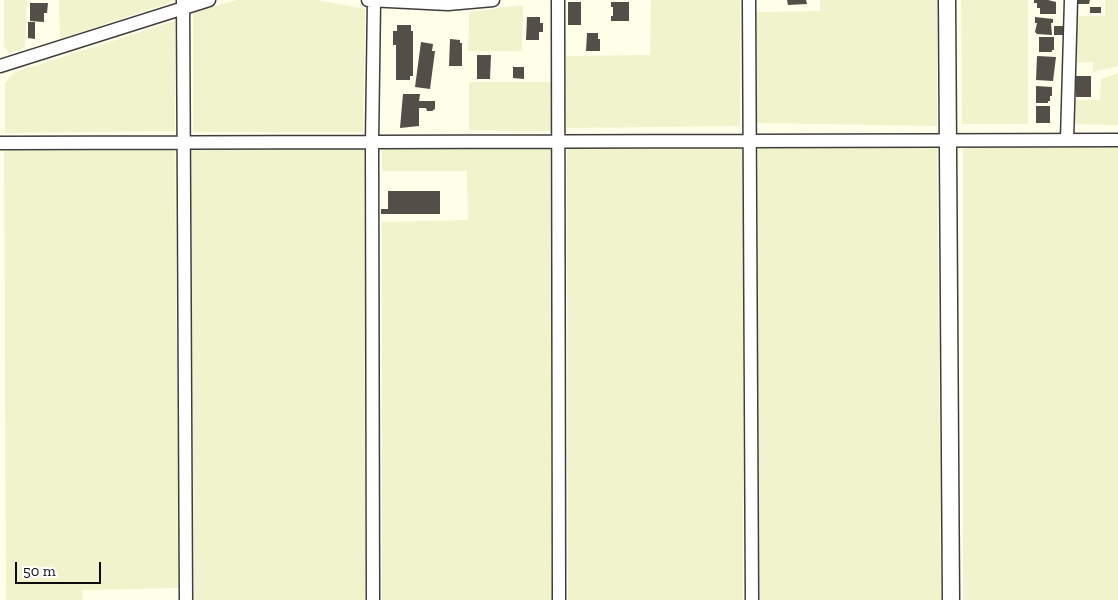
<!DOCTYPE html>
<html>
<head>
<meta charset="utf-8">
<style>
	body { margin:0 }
	#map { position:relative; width:1118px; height:600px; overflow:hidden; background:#fffee9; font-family:"Zilla Slab",serif }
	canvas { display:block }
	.scale { position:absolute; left:15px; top:562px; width:86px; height:22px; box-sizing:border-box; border:2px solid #0b0b0b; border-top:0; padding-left:6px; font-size:15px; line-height:18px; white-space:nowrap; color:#0b0b0b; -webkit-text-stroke:4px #fff; paint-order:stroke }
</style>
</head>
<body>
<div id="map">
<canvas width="1118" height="600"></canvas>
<div class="scale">50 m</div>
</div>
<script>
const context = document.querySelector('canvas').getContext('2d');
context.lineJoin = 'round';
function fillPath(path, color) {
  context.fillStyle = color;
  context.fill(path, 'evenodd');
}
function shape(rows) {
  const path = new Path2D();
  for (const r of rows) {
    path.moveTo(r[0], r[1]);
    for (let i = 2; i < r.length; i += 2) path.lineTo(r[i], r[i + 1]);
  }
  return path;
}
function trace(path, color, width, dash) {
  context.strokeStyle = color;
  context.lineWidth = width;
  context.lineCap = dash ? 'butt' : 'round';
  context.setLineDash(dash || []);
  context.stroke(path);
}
const farmland = shape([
	[4,0,27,0,25,47,9,53,4,46],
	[59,0,177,0,60,39],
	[237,0,316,0,365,9,363,132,193,132,193,12],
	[651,0,740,0,740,126,566,128,566,56,650,55],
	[820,0,937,0,937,126,757,123,756,12,820,11],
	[961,0,1028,0,1028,124,962,124],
	[1105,0,1118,0,1118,66,1093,72,1093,62,1073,63,1075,16,1105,16],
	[523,5,522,51,468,51,469,12],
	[175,21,175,131,5,133,5,83,15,72],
	[1118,73,1118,125,1071,124,1072,100,1100,100,1101,79],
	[469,82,551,82,552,131,469,130],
	[1118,144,1118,600,963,600,963,145],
	[937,145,941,600,757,600,758,147],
	[567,146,743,148,743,600,568,600],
	[175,147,179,588,83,590,82,600,6,600,4,148],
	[364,147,365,600,194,600,191,148],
	[382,147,550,147,552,600,382,600,382,222,468,220,467,171,382,171]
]);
const building = shape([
	[787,0,806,0,807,4,788,5],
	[1034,0,1048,0,1056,2,1056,14,1040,14,1040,8,1037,8,1037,3,1034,3],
	[1076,0,1090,0,1089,4,1076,4],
	[568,2,581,2,581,25,568,25],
	[611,2,629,2,629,21,611,21,611,16,613,16,613,7,611,7],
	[30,3,48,3,47,13,44,13,44,22,30,21],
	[1090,7,1101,7,1101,13,1090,13],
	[527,17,540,17,540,23,543,23,543,32,539,32,539,40,526,40],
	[1035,17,1053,19,1053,23,1051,23,1052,35,1037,34,1035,32,1037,23,1035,23],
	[28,22,35,22,35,39,28,38],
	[397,25,411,25,411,31,413,31,413,76,410,76,410,80,396,80,396,45,393,45,393,31,397,31],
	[1054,26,1064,26,1064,35,1054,35],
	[587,33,598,33,598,39,600,39,600,51,586,51],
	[1039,37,1054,37,1054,50,1052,50,1052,52,1039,52],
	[450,39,460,40,460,43,462,43,462,66,449,66],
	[421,42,433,44,432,51,435,51,430,89,415,87],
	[477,55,491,55,490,79,477,79],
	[1037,56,1056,57,1053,81,1036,80],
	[513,67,524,67,524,79,513,78],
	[1076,76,1091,76,1091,97,1076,97],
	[1036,86,1052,87,1052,96,1050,96,1050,101,1048,101,1048,103,1036,103],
	[403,94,420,94,419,101,435,101,435,109,432,111,427,111,426,108,419,108,419,126,400,128],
	[1036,106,1050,106,1050,123,1036,123],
	[388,191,440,191,440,214,381,214,381,209,388,209]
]);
const minor = shape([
	[183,0,186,600],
	[368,0,448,4,493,0],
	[558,0,559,600],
	[749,0,752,600],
	[0,66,209,0],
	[1067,140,1071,0],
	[0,143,1118,140],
	[373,600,372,142,374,1]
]);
const tertiary = shape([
	[947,0,951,600]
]);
fillPath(farmland, '#f0f3cb');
fillPath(building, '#534e48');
trace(minor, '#3e3e3e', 15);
trace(tertiary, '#3e3e3e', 19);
trace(minor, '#fff', 12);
trace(tertiary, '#fff', 16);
</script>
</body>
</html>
